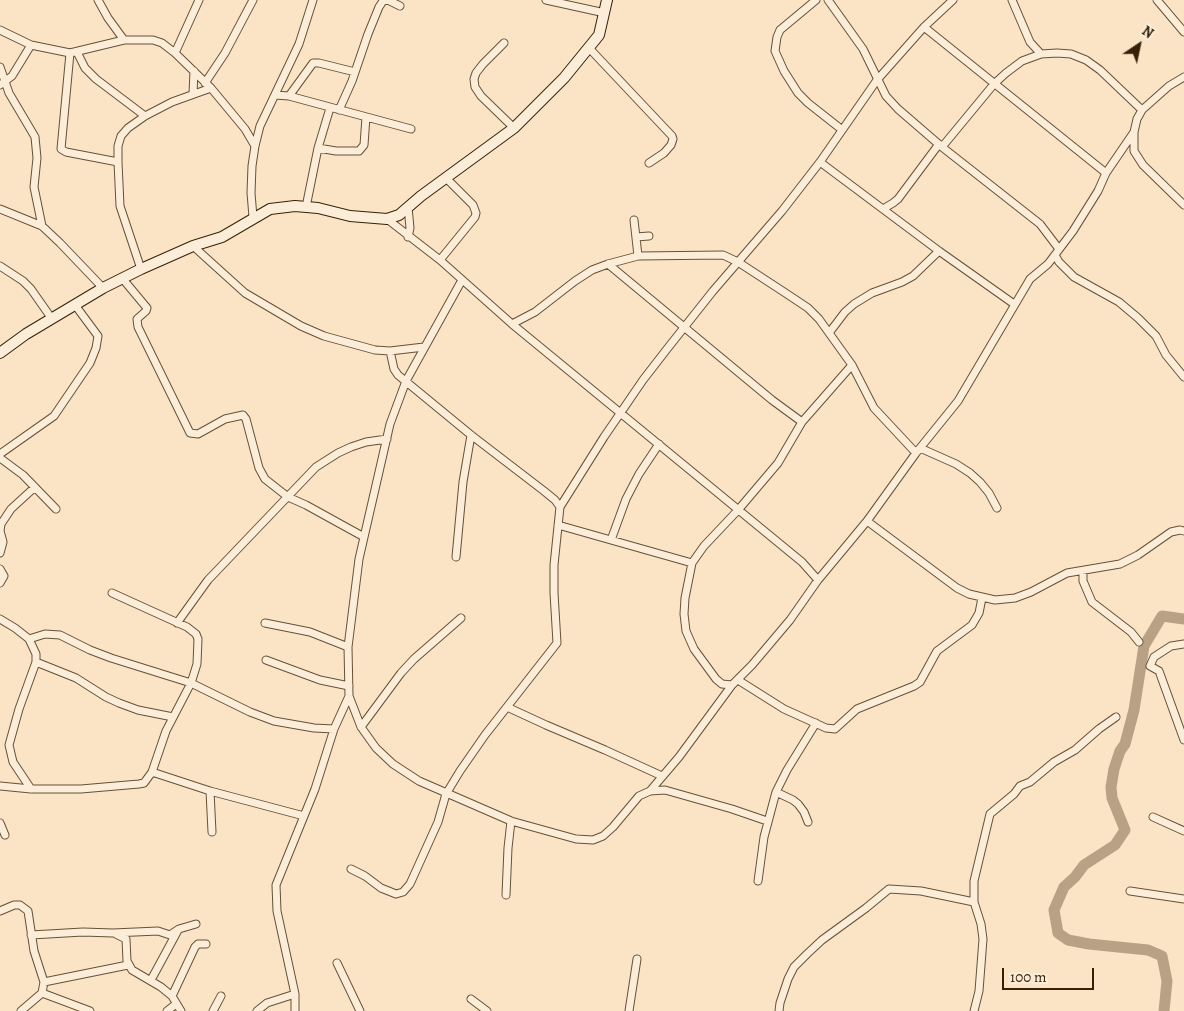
<!DOCTYPE html>
<html>
<head>
<meta charset="utf-8">
<style>
	body { margin:0 }
	#map { position:relative; width:1184px; height:1011px; overflow:hidden; background:#fbe4c5; font-family:Alegreya,serif }
	canvas { display:block }
	.north { position:absolute; left:1114px; top:20px; width:50px; height:50px; -webkit-text-stroke:4px #fcedd9; paint-order:stroke; rotate:34deg; font-size:14px; font-weight:700; line-height:20px; text-align:center; color:#352008 }
	.north::after { content:''; display:block; margin:auto; width:18px; height:22px; background:#352008; clip-path:polygon(50% 0,100% 100%,50% 72%,0 100%) }
	.scale { position:absolute; left:1002px; top:968px; width:92px; height:22px; box-sizing:border-box; border:2px solid #352008; border-top:0; padding-left:6px; font-size:15px; line-height:18px; white-space:nowrap; color:#352008; -webkit-text-stroke:4px #fcedd9; paint-order:stroke }
</style>
</head>
<body>
<div id="map">
<canvas width="1184" height="1011"></canvas>
<div class="north">N</div>
<div class="scale">100 m</div>
</div>
<script>
const context = document.querySelector('canvas').getContext('2d');
context.lineJoin = 'round';
function shape(rows) {
  const path = new Path2D();
  for (const r of rows) {
    path.moveTo(r[0], r[1]);
    for (let i = 2; i < r.length; i += 2) path.lineTo(r[i], r[i + 1]);
  }
  return path;
}
function trace(path, color, width, dash) {
  context.strokeStyle = color;
  context.lineWidth = width;
  context.lineCap = dash ? 'butt' : 'round';
  context.setLineDash(dash || []);
  context.stroke(path);
}
const river = shape([
	[1164,1011,1167,981,1162,956,1148,950,1089,944,1068,940,1058,933,1054,910,1064,887,1075,877,1084,865,1115,845,1125,830,1112,798,1111,787,1114,769,1120,751,1125,744,1134,710,1144,646,1162,616,1184,619]
]);
const street = shape([
	[98,0,108,18,124,40],
	[546,0,605,13],
	[816,0,780,30,777,37,775,51,784,71,798,93,808,103,841,129],
	[828,0,863,49,886,96,898,109,942,147,1040,224,1059,249],
	[1012,0,1030,42,1041,54],
	[1157,0,1184,32],
	[924,27,1106,173],
	[0,30,31,45,70,53,124,40,153,40,162,43,175,53,211,88,245,129,255,146],
	[504,43,483,64,476,73,474,79,475,87,481,96,514,128],
	[589,48,672,136,673,139,671,145,664,153,649,163],
	[77,52,85,68,96,79,145,116],
	[70,53,61,149,66,152,118,162],
	[175,53,199,0],
	[0,67,9,93,35,137,37,158,34,187,42,226],
	[205,83,225,53,253,0],
	[0,85,12,76,31,45],
	[193,94,194,71],
	[275,95,289,96,411,129],
	[289,96,313,63,319,63,355,72],
	[339,110,352,81,368,34,379,7,383,1,388,0,400,6],
	[1134,132,1134,151,1143,165,1184,205],
	[942,147,994,84,1006,73,1022,61,1041,54,1057,53,1071,54,1086,60,1100,70,1142,110],
	[318,148,336,151,359,151,364,145,366,117],
	[820,162,939,251,1014,304],
	[306,207,318,148,330,108],
	[408,207,410,228,408,237],
	[0,209,42,226,60,243,103,288],
	[883,209,893,203,898,199,939,144],
	[253,217,251,193,252,166,255,146,260,126,299,44,313,0],
	[387,219,440,260,512,324,802,562,818,580],
	[634,220,638,256],
	[636,237,649,236],
	[193,246,245,293,301,326,324,336,375,350,390,351,424,347],
	[1055,255,1059,262,1074,277,1119,302,1138,318,1156,336,1166,355,1184,377],
	[440,260,475,217,476,213,473,205,446,178],
	[608,264,772,400,802,422],
	[0,266,23,281,31,289,52,319],
	[141,269,120,206,118,162,118,146,121,136,128,128,145,116,172,102,211,88],
	[122,278,147,308,146,311,137,319,138,327,190,433,198,434,225,419,243,415,246,419,259,468,265,479,288,497,306,505,364,537],
	[462,280,406,381,390,424,379,472,359,559,348,647,349,696,361,727,376,748,393,764,419,781,511,821,576,839,593,840,603,836,613,827,639,796,650,791,665,790,732,809,767,821],
	[512,324,535,312,575,281,592,270,608,264,638,256,723,255,738,262,787,294,808,308,819,319,852,365,874,408,916,453],
	[829,333,845,312,854,304,872,293,902,282,913,276,939,251],
	[852,365,802,422,778,463,739,509,704,546,692,563,685,598,684,614,686,631,694,649,716,679,722,684,732,685,752,665,790,620,818,580,867,521,916,453,958,401,1030,279,1048,264,1073,231,1098,191,1106,173,1134,132,1137,119,1142,110,1169,86,1184,77],
	[920,448,956,464,970,473,980,482,989,493,997,508],
	[0,454,54,416,90,363,96,348,98,336,75,305],
	[0,458,23,475,56,509],
	[560,507,604,437,643,380,667,349,713,291,782,211,820,162,877,80,924,27,953,0],
	[867,521,957,588,969,594,995,600,1015,598,1031,592,1067,573,1120,564,1138,555,1171,532,1180,530,1184,531],
	[558,525,692,563],
	[611,540,626,499,639,474,659,444],
	[0,553,3,542,0,531,1,524,11,509,35,487],
	[456,557,463,482,471,435],
	[0,569,4,576,0,583],
	[1083,571,1083,581,1092,602,1131,632,1139,642],
	[0,619,15,628,29,639,36,654,36,662,19,709,9,745,13,762,31,789],
	[177,623,208,580,316,467,338,453,351,447,366,442,387,439],
	[265,623,310,632,348,647],
	[29,639,45,634,60,635,90,650,111,658,191,683,250,712,274,721,314,728,334,729],
	[1184,644,1171,646,1154,657,1150,666,1159,671,1184,740],
	[266,660,320,680,349,686],
	[36,662,76,678,106,697,119,703,138,710,173,717],
	[738,680,784,709,826,728,835,729,857,709,914,686,920,682,937,651,972,625,979,613,982,598],
	[507,707,546,725,605,750,662,776],
	[361,727,401,673,414,659,461,618],
	[152,772,210,791,304,816],
	[0,786,31,789,81,789,139,784,144,783,152,772,166,731,191,683,197,664,198,639,196,634,187,627,112,593],
	[210,791,212,832],
	[650,791,679,757,732,685],
	[776,792,793,800,798,804,804,812,808,822],
	[1153,817,1184,831],
	[0,823,5,835],
	[351,869,365,876,381,888,396,894,403,892,410,884,438,822,446,794,460,771,485,735,557,643,554,593,554,565,560,507,555,500,544,491,471,435,398,375,394,369,390,351],
	[758,881,764,837,776,792,787,770,816,723],
	[1130,891,1184,899],
	[506,895,508,848,511,821],
	[0,911,14,905,20,905,28,911,34,951,44,982,42,993,21,1011],
	[116,934,126,939,127,961,132,970,161,987,172,996,181,1011],
	[31,935,83,932,113,933,158,931,170,935,179,929,196,924],
	[337,963,360,1011],
	[151,980,177,932],
	[44,982,128,965],
	[42,993,90,1011],
	[172,996,195,947,198,944,206,944],
	[471,999,487,1011],
	[167,1011,176,1004],
	[213,1011,221,996],
	[257,1011,267,1003,295,994],
	[295,1011,295,994,277,911,276,885,315,789,334,729,349,696],
	[629,1011,637,959],
	[779,1011,780,1003,788,979,794,967,807,954,822,940,866,908,889,889,921,891,974,902],
	[974,1011,979,991,983,939,981,924,974,902,974,881,990,814,1014,794,1020,786,1030,782,1054,762,1075,750,1099,729,1116,717]
]);
const secondary = shape([
	[0,353,26,334,103,288,141,269,193,246,222,237,270,209,295,206,318,208,350,216,387,219,399,215,421,196,514,128,564,78,599,35,607,0]
]);
trace(river, '#b8a185', 11);
trace(street, '#665137', 9);
trace(secondary, '#352008', 12);
trace(street, '#fcedd9', 7);
trace(secondary, '#fcedd9', 10);
</script>
</body>
</html>
